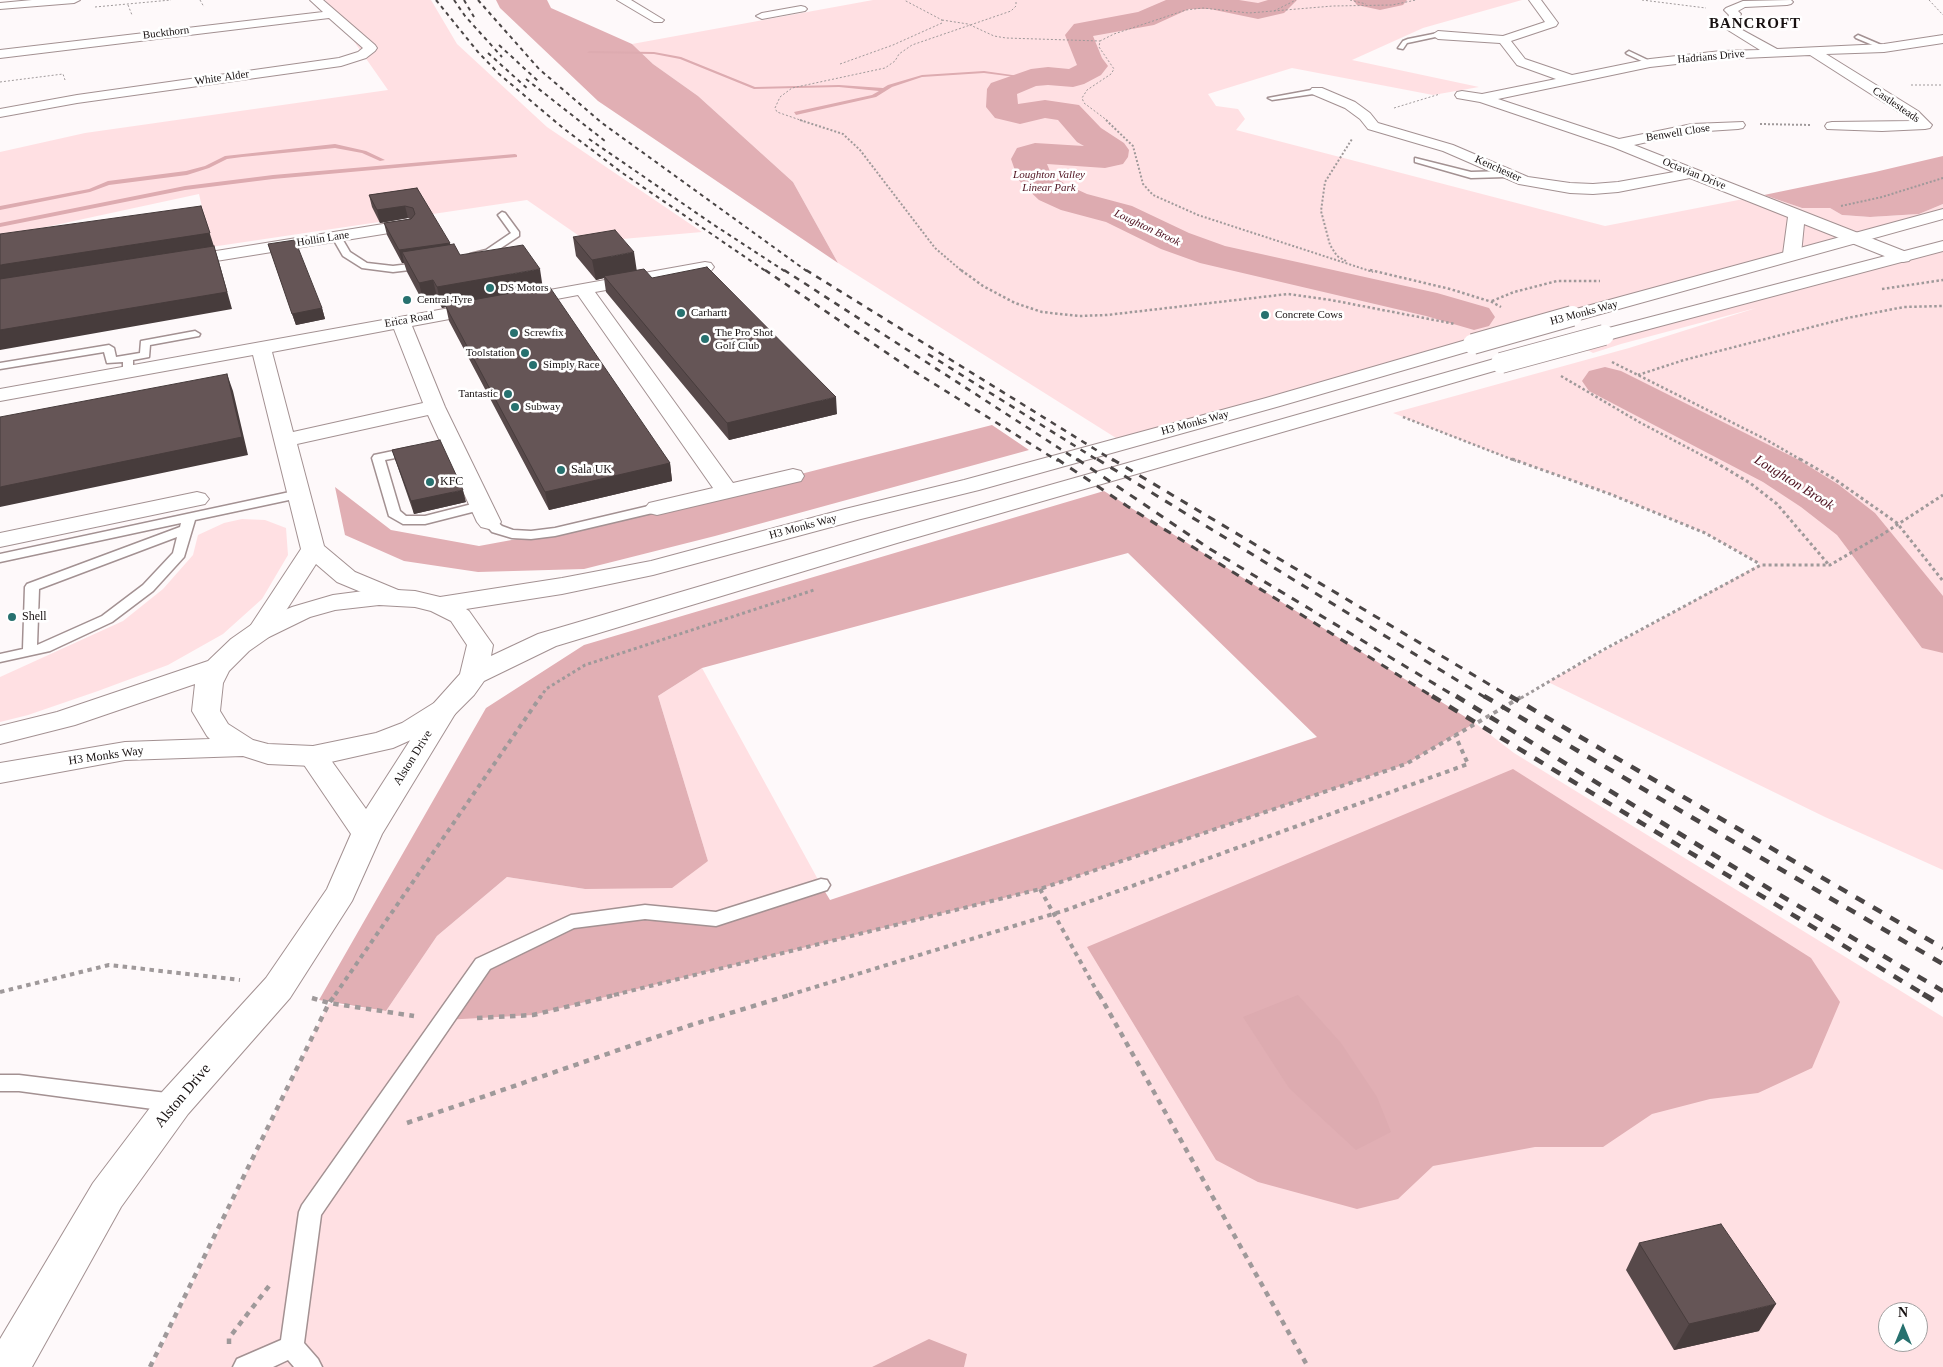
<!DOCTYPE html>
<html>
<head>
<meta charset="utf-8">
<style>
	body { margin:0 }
	#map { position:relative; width:1943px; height:1367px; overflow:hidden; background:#fef9fa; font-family:Georgia,serif }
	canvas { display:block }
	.north { position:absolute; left:1878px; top:1302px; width:50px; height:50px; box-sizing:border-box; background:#fff; border:1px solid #a2a0a0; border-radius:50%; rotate:0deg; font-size:14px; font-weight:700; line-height:20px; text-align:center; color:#171111 }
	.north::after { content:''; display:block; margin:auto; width:18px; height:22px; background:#27716f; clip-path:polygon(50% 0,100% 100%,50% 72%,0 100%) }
</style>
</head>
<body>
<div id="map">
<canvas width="1943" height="1367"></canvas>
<div class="north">N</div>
</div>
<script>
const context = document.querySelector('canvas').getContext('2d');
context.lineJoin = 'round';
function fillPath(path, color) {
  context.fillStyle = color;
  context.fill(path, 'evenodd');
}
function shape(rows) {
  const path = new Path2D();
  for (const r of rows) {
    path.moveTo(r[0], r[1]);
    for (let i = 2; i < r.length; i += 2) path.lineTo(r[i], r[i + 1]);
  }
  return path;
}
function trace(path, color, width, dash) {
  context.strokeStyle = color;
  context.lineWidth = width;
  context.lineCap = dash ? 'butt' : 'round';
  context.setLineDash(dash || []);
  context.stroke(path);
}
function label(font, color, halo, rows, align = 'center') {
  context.font = font + ' Georgia,serif';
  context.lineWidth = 5;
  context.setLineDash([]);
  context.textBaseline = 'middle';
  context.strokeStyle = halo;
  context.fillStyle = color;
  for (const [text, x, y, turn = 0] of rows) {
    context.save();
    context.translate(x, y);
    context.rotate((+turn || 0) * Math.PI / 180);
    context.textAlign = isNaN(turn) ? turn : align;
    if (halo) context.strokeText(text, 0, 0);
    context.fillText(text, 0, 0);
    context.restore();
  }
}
const green = shape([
	[325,0,431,0,457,44,547,127,702,232,588,242,527,200,211,247,199,194,0,237,0,152,85,133,388,90],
	[873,0,1522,0,1423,28,1352,60,1479,87,1433,95,1292,68,1208,94,1216,106,1238,109,1245,119,1236,130,1605,226,1764,195,1802,208,1830,208,1842,215,1870,217,1919,214,1943,204,1943,214,1124,443,838,263,793,182,698,96,653,64,632,44],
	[1943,246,1943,870,1825,817,1548,682,1760,564,1705,533,1610,494,1492,452,1393,413,1629,348,1756,308,1621,344,1593,353,1578,345],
	[242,519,265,520,286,528,288,555,262,599,223,634,168,665,98,691,28,715,0,722,0,677,123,621,163,589,193,555,198,535,224,523],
	[702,668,821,885,533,1015,1040,889,1406,764,1475,723,1514,753,1943,1017,1943,1367,152,1367,329,1003,386,1011,437,936,507,877,585,889,708,861,658,696],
	[1888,1312,1918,1312,1918,1342,1888,1342]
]);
const forest = shape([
	[496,0,547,0,551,8,632,44,653,64,698,96,793,182,838,263,598,101,500,8],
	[1943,156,1943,204,1919,214,1870,217,1842,215,1830,208,1802,208,1764,195,1875,172],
	[992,425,1029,450,715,536,584,569,478,572,404,561,345,535,335,487,391,530,479,546,555,532,793,476],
	[1104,491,1475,723,1406,764,1040,889,533,1015,444,1020,483,964,571,922,645,912,716,919,821,885,830,900,1317,737,1128,553,702,668,658,696,708,861,672,888,585,889,507,877,437,936,386,1011,319,1000,486,708,584,645],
	[1513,769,1811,958,1840,1002,1812,1068,1758,1093,1710,1099,1652,1114,1603,1147,1535,1147,1433,1166,1398,1199,1357,1209,1258,1182,1216,1160,1087,947]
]);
const water = shape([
	[1298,995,1341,1043,1377,1097,1391,1132,1356,1150,1289,1088,1243,1017],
	[929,1339,967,1354,964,1367,872,1367]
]);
const stream = shape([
	[589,51,654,52,681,57,755,87,839,85,883,88,888,85,922,75,984,71,1033,78,1031,79,984,73,922,77,892,87,876,97,796,115,794,112,872,95,879,91,839,87,754,89,680,59,654,54,587,53,589,51],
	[335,144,366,151,385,160,380,161,362,153,335,148,242,157,227,159,209,168,187,175,109,185,90,192,0,210,0,206,89,189,108,181,186,171,205,166,225,156,335,144],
	[515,154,517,155,517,157,273,179,185,190,0,227,0,223,185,186,273,175,515,154]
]);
const river = shape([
	[1166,0,1239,0,1258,3,1268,0,1297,0,1284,13,1258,19,1210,9,1189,9,1154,25,1093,36,1102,58,1108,66,1101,75,1084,84,1073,87,1048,85,1036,86,1017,94,1018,104,1045,100,1079,105,1101,128,1124,143,1129,150,1128,157,1123,164,1105,168,1047,164,1051,174,1065,184,1087,194,1132,206,1189,233,1225,246,1437,293,1489,308,1495,317,1489,326,1474,330,1426,316,1200,263,1161,249,1106,222,1061,210,1039,200,1024,186,1018,179,1011,159,1017,148,1035,143,1084,146,1077,142,1058,120,1045,118,1020,124,995,118,986,107,987,89,991,83,1031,69,1048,67,1069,69,1077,65,1065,35,1074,24,1138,12,1166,0],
	[1353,0,1407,0,1403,5,1380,10,1357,5,1353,0],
	[1605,367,1621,371,1799,460,1839,485,1875,513,1943,596,1943,653,1922,648,1837,535,1801,507,1763,482,1589,391,1582,381,1589,371,1605,367]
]);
const pathFar5 = shape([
	[200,0,204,7],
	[1350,0,1366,4],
	[1642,0,1706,8],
	[1929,0,1943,15],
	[128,5,132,15],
	[95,7,171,0],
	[1274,11,1296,0],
	[942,20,968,24,994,36,1006,38,1100,41],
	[840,64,893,45,942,23,942,20,904,0],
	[0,82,63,74,65,80],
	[1911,85,1943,85],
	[1394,108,1440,94],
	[803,121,777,112,775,108,780,97,792,88,885,68,895,61,899,54,912,45,1011,11,1016,6,1016,0],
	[1108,121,1084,103,1082,98,1087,90,1111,74,1114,69,1099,47,1100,41,1114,34,1186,10,1203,8,1249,13,1333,6,1392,5,1416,0]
]);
const pathFar4 = shape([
	[800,120,843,134,860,150,935,248,963,272],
	[1106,120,1133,146,1143,184,1153,195,1198,215,1373,272],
	[1760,124,1811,125],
	[1841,206,1882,197,1943,178],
	[1346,261,1337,256,1330,245,1321,211,1325,182,1352,139]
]);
const pathFar3 = shape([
	[961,270,983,286,1015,303,1042,312,1079,316,1107,315,1288,294,1331,300,1455,324],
	[1370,270,1450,289,1492,302,1501,307],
	[1882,289,1943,280],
	[1492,301,1514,292,1557,281,1600,281],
	[1612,362,1765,439,1803,461],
	[1638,375,1684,360,1847,318,1904,307,1943,306],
	[1561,376,1639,422,1713,461],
	[1403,417,1516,461]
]);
const pathFar2 = shape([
	[1512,459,1610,494,1705,533,1760,564],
	[1710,459,1750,483,1777,504,1829,565],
	[1800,459,1833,478,1897,523,1943,581],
	[540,698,546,689,585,665,814,590],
	[1521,698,1603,650,1761,565,1830,565,1883,534,1943,495]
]);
const pathFar1 = shape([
	[1040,889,1099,995],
	[0,992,109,965,240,980],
	[335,995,541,696],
	[614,995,1040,889,1406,764,1523,696],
	[789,995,1066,910,1468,764,1455,735]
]);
const path = shape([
	[1099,994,1308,1367],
	[312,998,329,1003,414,1016],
	[477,1018,533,1015,619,994],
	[407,1123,691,1025,793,994],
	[229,1344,229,1338,269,1286],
	[150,1367,329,1003,336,994]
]);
const lane = shape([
	[1438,33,1441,35,1440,36,1412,42,1407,43,1403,49,1398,48,1403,41,1408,39,1438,33],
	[1858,35,1886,47,1887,48,1882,49,1856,38,1855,37,1858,35],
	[1629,51,1652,62,1653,63,1648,64,1627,54,1626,53,1629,51],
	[1317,89,1321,91,1320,93,1272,100,1268,98,1317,89],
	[1415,158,1471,172,1506,171,1510,174,1506,177,1471,178,1415,162,1415,158],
	[502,212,505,213,519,232,519,236,492,254,470,258,470,254,486,250,511,233,498,215,502,212],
	[337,234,340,235,350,252,367,263,393,266,426,262,431,265,426,268,393,272,362,268,343,256,332,237,337,234],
	[195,331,200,334,199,336,150,345,149,357,133,360,133,372,128,375,123,372,123,362,107,363,104,352,0,369,0,363,109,345,114,348,116,357,140,353,141,341,195,331],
	[412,447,418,451,416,454,385,460,400,511,406,516,425,516,480,502,486,506,484,509,425,524,403,524,389,516,372,458,374,455,412,447],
	[299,490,303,491,305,494,303,497,195,520,184,557,153,591,112,622,50,651,0,662,0,654,23,649,25,587,27,584,180,527,181,523,0,562,0,554,299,490],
	[177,537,173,553,143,585,102,616,37,645,39,589,177,537],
	[657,504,663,508,661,511,555,536,531,539,512,538,492,532,483,522,489,518,494,519,502,526,513,530,531,531,555,528,657,504],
	[821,879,827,880,830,885,827,890,716,926,645,919,574,928,490,969,321,1215,304,1343,318,1359,322,1367,294,1367,288,1360,273,1367,233,1367,237,1359,281,1340,299,1212,302,1205,476,959,571,915,645,905,716,912,821,879],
	[0,1075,19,1075,175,1094,182,1097,185,1103,182,1109,175,1112,19,1091,0,1091,0,1075]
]);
const street = shape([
	[32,0,80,0,74,3,0,9,0,3,32,0],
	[310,0,323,0,375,45,377,48,375,51,366,58,341,66,77,103,0,117,0,109,77,95,339,58,358,52,363,48,329,18,0,58,0,50,323,12,310,0],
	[617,0,631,0,664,20,662,22,654,22,617,0],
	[1529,0,1541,0,1558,23,1556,26,1511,41,1525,59,1572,75,1650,59,1721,51,1760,50,1723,27,1729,15,1724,10,1726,8,1743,1,1791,0,1793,2,1791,4,1787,5,1745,7,1738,11,1741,14,1735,26,1777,49,1884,44,1943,35,1943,43,1884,52,1826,54,1918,111,1932,125,1930,128,1925,129,1882,131,1827,129,1825,126,1827,123,1832,122,1913,121,1810,55,1721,59,1650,67,1498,99,1619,139,1692,124,1743,122,1745,125,1743,128,1738,129,1692,132,1634,145,1909,253,1912,257,1909,261,1903,262,1897,261,1804,224,1801,254,1798,258,1792,259,1786,258,1783,254,1788,217,1690,178,1618,192,1593,194,1570,193,1519,184,1443,151,1368,129,1360,119,1345,108,1312,94,1310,91,1312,88,1322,88,1355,102,1370,113,1378,123,1453,145,1528,177,1570,183,1593,184,1618,182,1674,172,1613,147,1480,102,1457,98,1455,95,1457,92,1462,91,1482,94,1556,79,1517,65,1500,43,1438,39,1432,35,1438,31,1503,36,1545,22,1529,0],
	[801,6,805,7,807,9,805,11,762,19,756,16,762,13,801,6],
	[408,220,414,221,416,225,414,229,179,267,173,266,170,262,173,258,179,257,408,220],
	[705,262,711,263,714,267,711,271,595,292,733,483,793,469,801,471,804,476,801,481,657,515,649,513,645,508,649,503,713,488,578,295,412,326,445,407,501,522,497,527,489,529,481,527,477,522,428,415,297,444,324,546,355,572,403,592,407,597,403,602,394,605,385,602,337,582,316,564,269,637,260,639,251,637,247,631,301,549,253,355,0,401,0,389,705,262],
	[394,329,423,403,293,432,272,352,394,329],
	[197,492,205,494,209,499,205,504,0,547,0,533,197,492],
	[444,700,454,703,458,709,382,834,352,901,290,998,188,1114,121,1207,32,1367,0,1367,0,1339,93,1183,162,1092,266,978,327,889,351,834,298,756,303,749,313,746,323,749,366,809,434,703,444,700]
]);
const primary = shape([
	[1943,209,1943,219,1579,320,1572,322,1565,320,1563,316,1565,312,1943,209],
	[1943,241,1943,251,1604,341,1597,339,1594,335,1597,331,1943,241],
	[1473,338,1480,340,1483,344,1480,348,1280,406,979,490,861,519,653,575,562,594,466,609,469,611,493,645,491,656,538,634,881,533,1494,359,1501,357,1508,359,1511,363,1508,367,897,543,556,646,484,681,474,695,454,715,422,735,393,748,313,766,268,764,243,756,125,760,0,783,0,763,125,742,210,739,207,736,192,711,195,684,75,725,0,744,0,726,57,712,208,661,231,639,251,625,292,607,333,595,379,589,415,591,440,597,562,578,651,561,845,509,964,480,1266,398,1473,338],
	[379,605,415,607,431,611,451,621,467,645,460,674,434,703,402,723,376,733,313,746,268,744,253,740,228,724,220,711,223,683,229,671,249,651,269,637,310,617,335,610,379,605]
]);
const railFar4 = shape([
	[436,0,478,52,499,74,563,128,621,172,767,272],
	[454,0,465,16,502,57],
	[464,0,474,17],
	[478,0,539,69,602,123,808,272],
	[499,45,538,81],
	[488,53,529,90],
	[526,79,605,141],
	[589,139,714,225,786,272]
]);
const railFar3 = shape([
	[765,270,912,370,1058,461],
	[784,270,1079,461],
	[806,270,1114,461],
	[928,354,1099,461]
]);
const railFar2 = shape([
	[1057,459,1127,506,1435,698],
	[1077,459,1210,549,1458,698],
	[1097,459,1486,698],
	[1112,459,1512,698]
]);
const railFar1 = shape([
	[1432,696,1925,995],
	[1456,696,1768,888,1943,991],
	[1484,696,1943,964],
	[1510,696,1943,948]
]);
const rail = shape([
	[1923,994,1943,1006]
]);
const primaryBridge = shape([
	[1473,344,1572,316],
	[1501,363,1604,335]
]);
const wall = shape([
	[417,188,450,245,460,255,543,287,670,463,672,481,549,510,449,321,446,307,442,308,438,301,424,304,407,272,404,263,402,263,387,235,384,223,410,219,408,218,380,223,372,207,369,195],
	[573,237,652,278,837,414,729,440,606,292,604,278,596,280,576,256],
	[268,244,322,308,325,319,296,325],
	[392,450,466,502,414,514,396,462],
	[1639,1243,1759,1331,1674,1350,1626,1270]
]);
const shadedWall = shape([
	[201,206,219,262,232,309,0,350,0,265],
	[405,206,408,218,380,223,377,210],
	[450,243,453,256,402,252,404,263,402,263,399,250],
	[634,252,637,272,604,276,604,278,596,280,592,260],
	[540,269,543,289,445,305,446,307,442,308,437,287],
	[433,280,438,301,424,304,419,283],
	[322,308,325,319,296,325,292,314],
	[227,374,233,391,248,455,0,507,0,487],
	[836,397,837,414,729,440,727,423],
	[670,463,672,481,549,510,545,492],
	[463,490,466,502,414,514,411,501],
	[1776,1304,1759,1331,1674,1350,1689,1324]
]);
const building = shape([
	[417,188,450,243,399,250,384,223,411,219,415,214,413,208,405,206,377,210,369,195,417,188],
	[201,206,210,233,0,265,0,234,201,206],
	[615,230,634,252,592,260,573,237,615,230],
	[295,240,322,308,292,314,268,244,295,240],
	[454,244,460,255,523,245,540,269,437,287,433,280,419,283,402,252,454,244],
	[214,246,227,292,0,330,0,279,214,246],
	[707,267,836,397,727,423,604,276,644,269,652,278,707,267],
	[549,286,670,463,545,492,445,305,549,286],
	[227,374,242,437,0,487,0,417,227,374],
	[440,440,463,490,411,501,392,450,440,440],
	[1721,1224,1776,1304,1689,1324,1639,1243,1721,1224]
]);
const markers = [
	[490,288,5,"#27716f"],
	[407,300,5,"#27716f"],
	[681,313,5,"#27716f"],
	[1265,315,5,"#27716f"],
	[514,333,5,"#27716f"],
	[705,339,5,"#27716f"],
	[525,353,5,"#27716f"],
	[533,365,5,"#27716f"],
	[508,394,5,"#27716f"],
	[515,407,5,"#27716f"],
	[561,470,5,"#27716f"],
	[430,482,5,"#27716f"],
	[12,617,5,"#27716f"]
];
const farStreetnames = [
	["Buckthorn",166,33,-7],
	["Hadrians Drive",1711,57,-5],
	["White Alder",222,78,-8],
	["Castlesteads",1896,105,34],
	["Benwell Close",1678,133,-9],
	["Kenchester",1498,169,24],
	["Octavian Drive",1694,174,22],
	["Hollin Lane",323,239,-9],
	["H3 Monks Way",1584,313,-15],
	["Erica Road",409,320,-10],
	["H3 Monks Way",1195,423,-15],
	["H3 Monks Way",803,527,-15]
];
const farParknames = [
	["Loughton Valley",1049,175],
	["Linear Park",1049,188]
];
const farWaternames = [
	["Loughton Brook",1147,228,25]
];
const farPoinames = [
	["DS Motors",500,288],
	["Central Tyre",417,300],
	["Carhartt",691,313],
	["Concrete Cows",1275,315],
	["Screwfix",524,333],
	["The Pro Shot",715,333],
	["Golf Club",715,346],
	["Toolstation",515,353,"right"],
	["Simply Race",543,365],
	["Tantastic",498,394,"right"],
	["Subway",525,407]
];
const poiNames = [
	["Sala UK",571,470],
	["KFC",440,482],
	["Shell",22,617]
];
const streetNames = [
	["H3 Monks Way",106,756,-8],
	["Alston Drive",413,758,-58]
];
const waterNames = [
	["Loughton Brook",1794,483,32]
];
const farDistrictnames = [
	["BANCROFT",1755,24]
];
const nearStreetnames = [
	["Alston Drive",183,1096,-50]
];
fillPath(green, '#ffe0e3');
fillPath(forest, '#e1afb4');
fillPath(water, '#ddabb0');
fillPath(stream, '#ddabb0');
fillPath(river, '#ddabb0');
trace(lane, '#a39192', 3);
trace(street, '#a39192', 2);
trace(primary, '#a39192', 2);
trace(pathFar5, '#9f999a', 1, [2, 2]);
trace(pathFar4, '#9f999a', 2, [2, 2]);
trace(pathFar3, '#9f999a', 2.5, [2.5, 2.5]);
trace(pathFar2, '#9f999a', 3, [3, 3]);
trace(pathFar1, '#9f999a', 4, [4.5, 4.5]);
trace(path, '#9f999a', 4.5, [5.5, 5.5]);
fillPath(lane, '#fff');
fillPath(street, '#fff');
fillPath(primary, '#fff');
trace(railFar4, '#4a4545', 2, [4, 4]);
trace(railFar3, '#4a4545', 2.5, [6, 6]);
trace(railFar2, '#4a4545', 3, [8, 8]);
trace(railFar1, '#4a4545', 4.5, [10, 10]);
trace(rail, '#4a4545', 5.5, [12, 12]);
trace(primaryBridge, '#a39192', 22, []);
trace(primaryBridge, '#fff', 20);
fillPath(wall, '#57494a');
fillPath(shadedWall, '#473c3c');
fillPath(building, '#655556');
trace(building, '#473c3c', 1);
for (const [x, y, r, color] of markers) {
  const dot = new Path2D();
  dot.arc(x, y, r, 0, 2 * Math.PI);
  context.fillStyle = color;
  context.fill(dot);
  trace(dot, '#fff', 2);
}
label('11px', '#171111', '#fff', farStreetnames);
label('italic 11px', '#4e121f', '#fff', farParknames);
label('italic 11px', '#4e1320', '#fff', farWaternames);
label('11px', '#171111', '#fff', farPoinames, 'left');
label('12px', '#171111', '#fff', poiNames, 'left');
label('12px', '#171111', '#fff', streetNames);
label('italic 14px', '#4e1320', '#fff', waterNames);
context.letterSpacing = '1px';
label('bold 15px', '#171111', '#fff', farDistrictnames);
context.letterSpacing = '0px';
label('15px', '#171111', '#fff', nearStreetnames);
</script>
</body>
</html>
